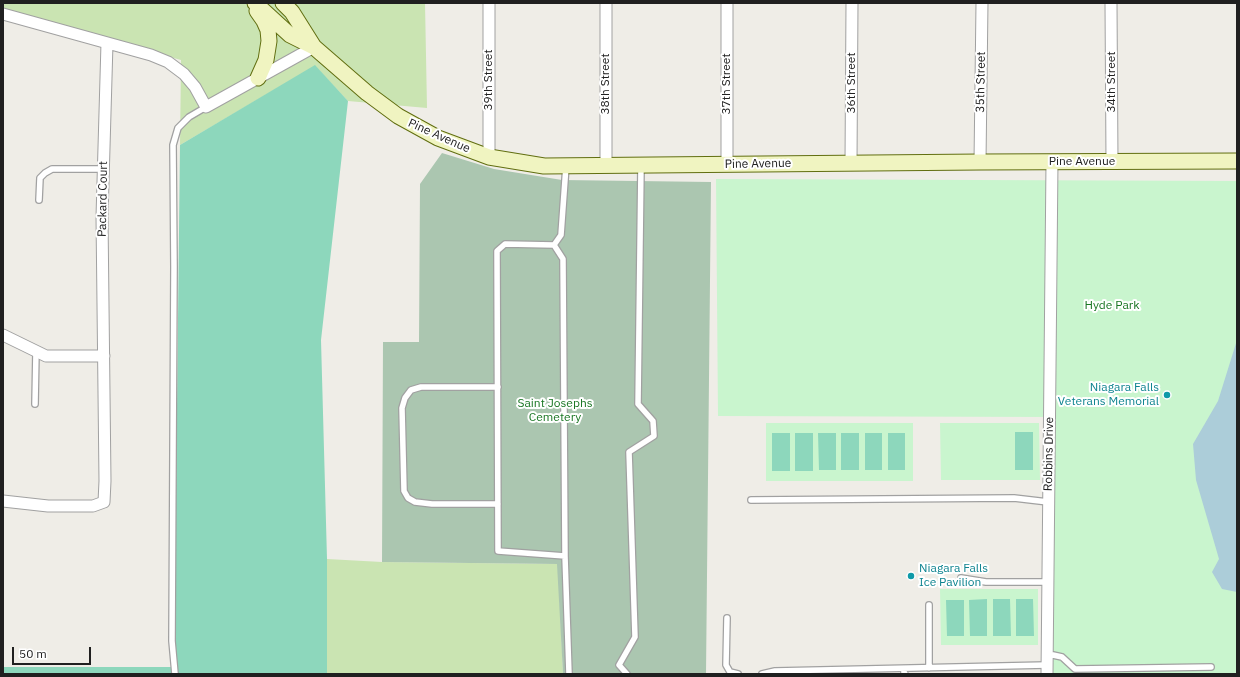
<!DOCTYPE html>
<html>
<head>
<meta charset="utf-8">
<style>
	body { margin:0 }
	#map { position:relative; width:1240px; height:677px; overflow:hidden; background:#efede7; font-family:"IBM Plex Sans",sans-serif }
	canvas { display:block }
	.frame { position:absolute; inset:0; border:4px solid #202020; pointer-events:none }
	.scale { position:absolute; left:12px; top:647px; width:79px; height:18px; box-sizing:border-box; border:2px solid #202020; border-top:0; padding-left:5px; font-size:12px; line-height:14px; white-space:nowrap; color:#202020; -webkit-text-stroke:3px #fff; paint-order:stroke }
</style>
</head>
<body>
<div id="map">
<canvas width="1240" height="677"></canvas>
<div class="frame"></div>
<div class="scale">50 m</div>
</div>
<script>
const context = document.querySelector('canvas').getContext('2d');
context.lineJoin = 'round';
function fillPath(path, color) {
  context.fillStyle = color;
  context.fill(path, 'evenodd');
}
function shape(rows) {
  const path = new Path2D();
  for (const r of rows) {
    path.moveTo(r[0], r[1]);
    for (let i = 2; i < r.length; i += 2) path.lineTo(r[i], r[i + 1]);
  }
  return path;
}
function trace(path, color, width, dash) {
  context.strokeStyle = color;
  context.lineWidth = width;
  context.lineCap = dash ? 'butt' : 'round';
  context.setLineDash(dash || []);
  context.stroke(path);
}
function label(font, color, halo, rows, align = 'center') {
  context.font = font + ' "IBM Plex Sans",sans-serif';
  context.lineWidth = 4;
  context.setLineDash([]);
  context.textBaseline = 'middle';
  context.strokeStyle = halo;
  context.fillStyle = color;
  for (const [text, x, y, turn = 0] of rows) {
    context.save();
    context.translate(x, y);
    context.rotate((+turn || 0) * Math.PI / 180);
    context.textAlign = isNaN(turn) ? turn : align;
    if (halo) context.strokeText(text, 0, 0);
    context.fillText(text, 0, 0);
    context.restore();
  }
}
const grass = shape([
	[3,3,425,3,427,108,348,101,315,66,180,145,181,60,3,11],
	[327,559,382,562,558,564,563,674,327,674]
]);
const cemetery = shape([
	[442,153,494,169,562,180,711,182,706,674,563,674,557,564,382,562,383,342,419,342,420,184]
]);
const park = shape([
	[716,179,1237,181,1237,674,1052,674,1053,417,718,416],
	[766,423,913,423,913,481,766,481],
	[940,423,1039,423,1040,480,941,480],
	[940,589,1038,589,1038,645,941,645]
]);
const pitch = shape([
	[315,65,348,101,321,340,327,559,327,674,3,674,3,667,174,667,180,145],
	[1015,432,1033,432,1033,470,1015,470],
	[772,433,790,433,790,471,772,471],
	[795,433,813,433,813,471,795,471],
	[818,433,836,433,836,470,819,470],
	[841,433,859,433,859,470,841,470],
	[865,433,882,433,882,470,865,470],
	[888,433,905,433,905,470,888,470],
	[987,599,987,636,970,636,969,600],
	[993,599,1010,599,1011,636,993,636],
	[1016,599,1033,599,1034,636,1016,636],
	[946,600,964,600,964,636,947,636]
]);
const water = shape([
	[1237,340,1237,592,1222,589,1212,572,1219,559,1196,480,1193,444,1218,401]
]);
const service = shape([
	[39,200,40,178,45,173,52,169,104,169],
	[554,245,563,259,565,556,498,551,497,251,505,244,554,245,561,235,566,166],
	[498,387,421,387,411,390,405,398,402,408,404,491,408,498,415,502,432,504,498,504],
	[35,404,36,351],
	[751,500,1014,498,1048,502],
	[565,556,569,674],
	[961,578,986,582,1047,582],
	[727,618,726,665,730,672,738,674],
	[1047,656,1053,655,1062,657,1075,669,1211,667],
	[929,668,929,605],
	[904,672,905,674],
	[175,674,172,641,174,267,173,145,178,128,189,117,206,107],
	[627,674,619,665,635,637,629,452,654,436,653,421,638,404,641,166],
	[762,674,775,671,1047,665]
]);
const minor = shape([
	[606,3,606,165],
	[727,3,727,165],
	[1111,3,1112,162],
	[3,14,151,55,168,62,184,74,195,87,206,107,314,47],
	[489,157,489,3],
	[980,162,982,3],
	[851,163,852,3],
	[3,335,46,356,104,356],
	[3,501,48,506,93,506,104,502,105,481,102,217,107,43],
	[1047,674,1052,162]
]);
const secondary = shape([
	[255,3,290,35,314,47,367,93,398,116,438,138,489,157,544,166,980,162,1237,161],
	[283,3,292,12,314,47],
	[257,11,264,21,268,30,269,41,266,60,258,78]
]);
const markers = [
	[1167,395,4,"#0f9aa8"],
	[911,576,4,"#0f9aa8"]
];
const streetNames = [
	["39th Street",489,80,-90],
	["35th Street",981,82,-89],
	["34th Street",1112,82,-90],
	["36th Street",852,83,-90],
	["38th Street",606,84,-90],
	["37th Street",727,84,-90],
	["Pine Avenue",439,136,24],
	["Pine Avenue",1082,162],
	["Pine Avenue",758,164,-1],
	["Packard Court",103,199,-89],
	["Robbins Drive",1049,454,-89]
];
const parkNames = [
	["Hyde Park",1112,306],
	["Saint Josephs",555,404],
	["Cemetery",555,418]
];
const cultureNames = [
	["Niagara Falls",1159,388],
	["Veterans Memorial",1159,402],
	["Niagara Falls",919,569,"left"],
	["Ice Pavilion",919,583,"left"]
];
fillPath(grass, '#cae4b2');
fillPath(cemetery, '#abc6b0');
fillPath(park, '#c9f5ce');
fillPath(pitch, '#8dd7bc');
fillPath(water, '#accdd9');
trace(service, '#a1a1a1', 8);
trace(minor, '#a1a1a1', 13);
trace(secondary, '#616e10', 17);
trace(service, '#fff', 5.5);
trace(minor, '#fff', 11);
trace(secondary, '#f0f4c1', 15);
for (const [x, y, r, color] of markers) {
  const dot = new Path2D();
  dot.arc(x, y, r, 0, 2 * Math.PI);
  context.fillStyle = color;
  context.fill(dot);
  trace(dot, '#fff', 1.5);
}
label('12px', '#202020', '#fff', streetNames);
label('12px', '#177521', '#fff', parkNames);
label('12px', '#0d838f', '#fff', cultureNames, 'right');
</script>
</body>
</html>
